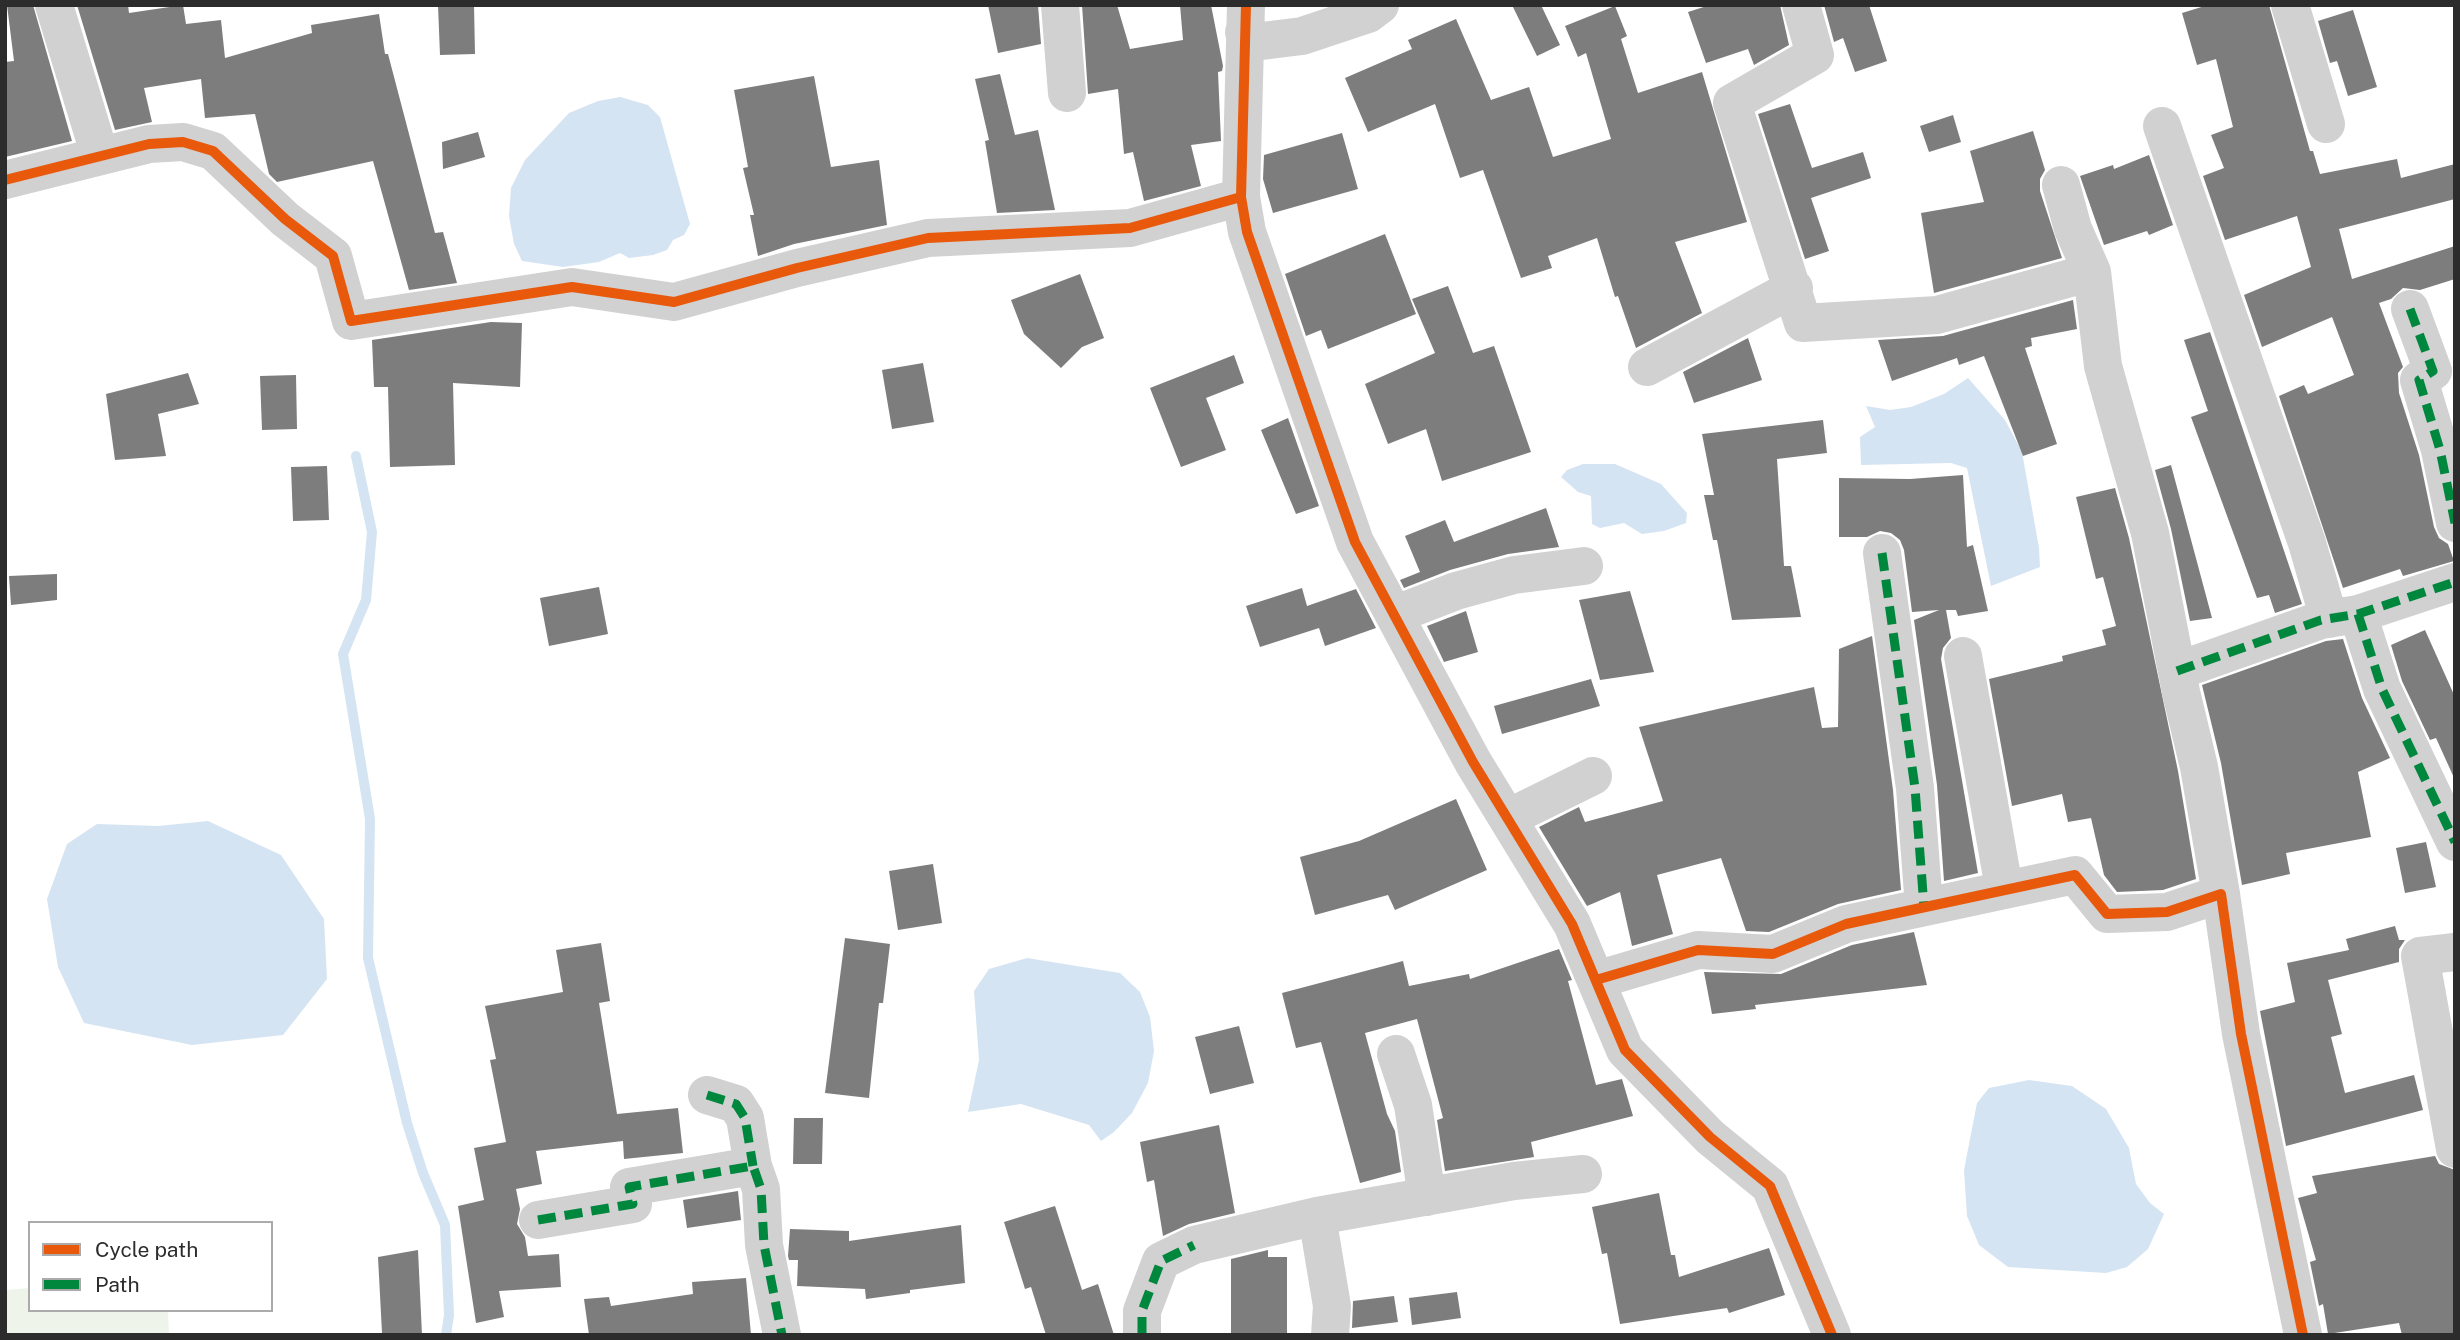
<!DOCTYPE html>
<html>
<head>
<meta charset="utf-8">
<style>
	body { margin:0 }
	#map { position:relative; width:2460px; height:1340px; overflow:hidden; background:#fff; font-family:"Public Sans",sans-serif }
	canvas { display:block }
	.frame { position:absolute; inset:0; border:7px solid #2c2c2c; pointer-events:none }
	.legend { position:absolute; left:28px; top:1221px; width:245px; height:91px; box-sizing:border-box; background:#fff; border:2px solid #ababab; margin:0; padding:9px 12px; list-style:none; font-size:21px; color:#2c2c2c }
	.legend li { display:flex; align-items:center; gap:14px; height:35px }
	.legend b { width:35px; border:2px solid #ababab }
</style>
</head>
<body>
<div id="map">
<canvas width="2460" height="1340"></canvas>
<div class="frame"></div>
<ul class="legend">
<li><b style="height:9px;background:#e8590c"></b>Cycle path</li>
<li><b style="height:9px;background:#00873e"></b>Path</li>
</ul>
</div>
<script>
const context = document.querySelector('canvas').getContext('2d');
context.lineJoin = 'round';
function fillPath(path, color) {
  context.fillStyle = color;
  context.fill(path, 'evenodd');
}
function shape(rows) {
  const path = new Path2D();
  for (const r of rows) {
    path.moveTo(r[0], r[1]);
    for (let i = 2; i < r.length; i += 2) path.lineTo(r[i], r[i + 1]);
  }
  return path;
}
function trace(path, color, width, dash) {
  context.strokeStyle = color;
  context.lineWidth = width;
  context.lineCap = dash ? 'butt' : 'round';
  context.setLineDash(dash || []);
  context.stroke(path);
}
const green = shape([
	[30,1288,30,1310,168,1310,169,1335,5,1335,5,1290]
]);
const water = shape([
	[620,97,648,105,660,117,690,224,684,235,673,240,667,250,653,255,629,258,620,253,599,262,563,267,522,261,514,244,509,216,511,188,525,160,569,113,598,101],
	[1968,378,2005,420,2022,452,2039,548,2040,567,1991,586,1967,468,1951,463,1861,465,1860,437,1875,427,1866,406,1890,410,1911,407,1944,394],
	[1583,464,1615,464,1661,484,1687,513,1686,523,1664,531,1642,534,1624,523,1600,528,1592,524,1591,496,1578,492,1561,477,1567,470],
	[208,821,281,855,324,919,327,979,283,1035,192,1045,84,1023,58,967,47,899,67,844,97,824,158,826],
	[1027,958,1120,973,1140,992,1150,1017,1154,1051,1148,1083,1132,1113,1114,1132,1101,1141,1089,1125,1021,1104,968,1112,979,1060,974,991,989,969],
	[2029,1080,2072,1086,2106,1109,2129,1148,2136,1184,2150,1203,2164,1214,2148,1249,2127,1267,2106,1273,2008,1267,1979,1245,1967,1216,1964,1170,1977,1103,1989,1088]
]);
const stream = shape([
	[356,456,372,532,366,600,343,654,370,819,368,958,407,1123,423,1173,445,1225,449,1315,446,1335]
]);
const building = shape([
	[7,5,33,5,72,141,5,157,5,62,14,61],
	[77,5,128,5,129,13,183,5,186,24,221,20,225,58,312,33,311,25,379,14,385,54,388,54,435,233,443,232,457,283,409,290,373,161,277,182,269,174,255,114,205,118,201,79,144,88,152,122,115,130],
	[438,5,474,5,475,54,440,55],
	[988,5,1038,5,1041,44,998,53],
	[1082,5,1117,5,1130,49,1183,40,1180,5,1211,5,1223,66,1222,71,1218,72,1221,141,1191,145,1201,186,1144,201,1133,152,1124,154,1118,89,1088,94],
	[1512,5,1541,5,1560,45,1537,56],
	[1710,5,1780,5,1789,45,1754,65,1748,49,1706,63,1688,12],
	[1824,5,1869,5,1887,61,1855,72,1843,38,1834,42],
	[2208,5,2269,5,2310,151,2313,151,2320,174,2397,159,2401,178,2455,164,2455,199,2339,229,2352,279,2455,246,2455,279,2420,290,2403,288,2391,299,2379,303,2403,367,2398,373,2399,393,2419,455,2434,527,2439,538,2448,544,2454,561,2403,576,2400,569,2343,588,2279,396,2304,385,2308,394,2354,375,2332,317,2262,347,2244,295,2311,267,2297,216,2225,240,2203,176,2224,168,2211,135,2233,127,2216,59,2197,65,2182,13],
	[1615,6,1627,36,1621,39,1638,93,1702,72,1747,222,1675,242,1702,313,1636,348,1618,296,1615,297,1597,238,1548,256,1552,268,1521,278,1483,170,1460,178,1435,104,1368,132,1345,78,1412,49,1408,40,1456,19,1491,100,1529,87,1553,157,1611,139,1586,53,1578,57,1565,26],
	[2353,10,2377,87,2348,96,2337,61,2330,63,2318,21],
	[1000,74,1015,135,1038,130,1055,210,997,213,985,141,989,140,975,79],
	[814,76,831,167,879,160,887,225,794,244,758,256,750,215,754,215,743,168,748,167,734,90],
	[1790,104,1812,168,1863,152,1871,178,1811,198,1829,251,1805,259,1758,114],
	[1953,115,1961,142,1929,152,1920,126],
	[2033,131,2045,170,2040,179,2040,191,2062,258,1934,293,1921,213,1984,202,1970,151],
	[478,132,485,157,443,169,442,142],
	[1342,133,1358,189,1273,213,1263,179,1264,155],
	[2149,155,2173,225,2149,235,2147,231,2104,245,2080,176,2113,165,2114,169],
	[1385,234,1416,314,1328,349,1321,330,1306,336,1285,274],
	[1080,274,1104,338,1082,347,1061,368,1024,334,1011,300],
	[1448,286,1473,353,1494,346,1531,452,1442,481,1426,429,1388,444,1365,384,1435,353,1412,299],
	[2073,300,2077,329,2031,338,2032,346,2025,348,2057,444,2023,456,1984,356,1959,365,1957,358,1892,381,1878,340,1943,336],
	[491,322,522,323,520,387,453,383,455,465,390,467,388,387,374,387,372,340],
	[2210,332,2302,604,2275,613,2269,595,2257,598,2191,417,2208,411,2184,340],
	[1748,338,1762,380,1694,403,1683,372],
	[1234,355,1244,383,1206,398,1226,450,1181,467,1150,388],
	[923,363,934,422,892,429,882,370],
	[188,373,199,404,158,414,166,456,115,460,106,394],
	[296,375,297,429,262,430,260,376],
	[1288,418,1319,506,1296,514,1261,430],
	[1823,420,1827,453,1777,459,1784,566,1791,566,1801,617,1732,620,1717,540,1713,540,1704,495,1714,495,1702,434],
	[2171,465,2212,618,2190,621,2171,529,2155,470],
	[327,466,329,520,293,521,291,467],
	[1963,475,1967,547,1973,545,1988,611,1958,616,1956,610,1946,610,1951,638,1943,648,1941,659,1978,873,1944,881,1937,785,1914,620,1939,610,1912,612,1904,550,1900,540,1891,533,1880,531,1867,537,1839,537,1839,478,1910,479],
	[2115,488,2129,538,2178,771,2196,879,2163,890,2117,892,2104,875,2091,818,2068,822,2062,794,2012,806,1989,679,2063,661,2062,656,2106,645,2102,630,2116,626,2103,577,2096,579,2076,497],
	[1546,508,1559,547,1508,554,1450,570,1404,588,1400,580,1420,572,1405,536,1445,520,1454,542],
	[57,574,57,600,11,605,9,576],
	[599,587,608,634,549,646,540,598],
	[1302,588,1307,606,1356,589,1376,628,1325,646,1319,628,1260,647,1246,606],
	[1630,591,1654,672,1600,680,1579,600],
	[1466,611,1478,652,1444,662,1427,626],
	[2425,630,2455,697,2455,780,2436,738,2430,740,2402,681,2391,645],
	[1872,636,1893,790,1901,890,1838,904,1769,932,1746,931,1721,858,1657,875,1673,934,1632,946,1620,892,1587,906,1539,827,1579,807,1585,822,1663,801,1639,727,1814,687,1822,728,1838,727,1839,649],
	[2343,639,2362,698,2390,758,2358,772,2371,837,2286,853,2290,874,2242,885,2221,763,2202,685,2326,641],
	[1591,679,1600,706,1502,734,1494,706],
	[1456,799,1487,870,1395,910,1388,895,1315,915,1300,857,1359,841],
	[2426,842,2436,887,2405,893,2396,848],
	[933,864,942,923,898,930,889,871],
	[2395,926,2399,940,2405,940,2399,949,2399,962,2328,980,2342,1034,2331,1037,2345,1093,2414,1075,2423,1110,2286,1146,2260,1011,2295,1002,2287,963,2349,950,2346,939],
	[1914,932,1927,985,1755,1005,1756,1009,1712,1014,1704,972,1781,974,1852,945],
	[845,938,890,944,883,1003,879,1003,869,1098,825,1093],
	[601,943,610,1001,599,1003,617,1114,678,1108,683,1153,624,1159,623,1141,536,1151,542,1184,516,1189,520,1209,517,1224,525,1237,528,1256,559,1254,561,1287,499,1291,504,1317,476,1323,458,1206,484,1200,474,1148,506,1142,490,1060,496,1059,485,1006,563,992,556,950],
	[1559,949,1572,980,1568,981,1596,1085,1622,1079,1633,1116,1531,1142,1534,1157,1445,1171,1437,1120,1443,1118,1417,1019,1365,1033,1387,1114,1395,1131,1401,1172,1360,1183,1321,1042,1296,1048,1282,993,1403,961,1409,986,1469,974,1470,979],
	[1239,1026,1254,1083,1210,1094,1195,1037],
	[794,1118,823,1118,822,1164,793,1164],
	[1219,1125,1235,1213,1189,1224,1163,1236,1154,1180,1147,1182,1140,1142],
	[2435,1156,2439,1164,2455,1170,2455,1335,2402,1335,2399,1323,2328,1334,2323,1304,2319,1306,2310,1262,2316,1260,2298,1198,2317,1193,2312,1176],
	[738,1191,741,1220,687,1228,683,1200],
	[1659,1193,1671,1255,1675,1255,1679,1277,1769,1248,1785,1295,1729,1313,1727,1308,1620,1324,1607,1253,1602,1254,1592,1207],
	[1055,1206,1082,1290,1098,1284,1114,1335,1046,1335,1031,1287,1025,1289,1004,1222],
	[961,1225,965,1283,910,1290,910,1293,866,1299,865,1289,797,1286,798,1260,789,1260,788,1256,790,1229,849,1231,849,1241],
	[418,1250,422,1335,382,1333,378,1257],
	[1268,1250,1268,1257,1287,1257,1287,1335,1231,1335,1231,1259],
	[746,1278,751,1335,589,1335,584,1299,609,1297,611,1306,693,1294,692,1282],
	[1457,1292,1461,1318,1412,1325,1409,1298],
	[1394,1296,1398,1322,1352,1328,1353,1301]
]);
const minor = shape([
	[54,5,100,156],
	[1060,5,1067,93],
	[1246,5,1241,197,1247,232,1355,542,1473,762,1572,924,1625,1050,1710,1137,1770,1186,1832,1335],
	[1801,5,1815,55,1732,103,1803,323,1937,315,2092,272],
	[2290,5,2326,124],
	[1244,32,1254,42,1302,36,1368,14,1380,5],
	[2162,126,2307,543,2329,619],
	[5,180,149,144,183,142,213,151,285,219,333,256,351,321,572,287,674,302,797,268,928,238,1130,228,1241,197],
	[2061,185,2073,229,2092,272,2103,366,2150,533,2181,692,2199,767,2221,894],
	[2410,309,2433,371,2419,380,2440,450,2455,523],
	[1647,367,1794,288],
	[1882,553,1915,788,1924,907],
	[2358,614,2382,689,2455,842],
	[1394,615,1456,591,1514,575,1584,566],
	[1963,656,2004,888],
	[2177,671,2321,620,2358,614,2455,582],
	[1508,818,1593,776],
	[2455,952,2420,956,2455,1149],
	[1596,980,1698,950,1773,954,1846,924,2075,875,2107,914,2167,912,2221,894,2241,1034,2303,1335],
	[1396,1054,1413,1105,1427,1197],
	[707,1095,736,1104,745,1118,753,1166],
	[1317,1216,1514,1181,1583,1174],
	[538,1220,633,1204,629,1187,753,1166,761,1189,764,1245,782,1335],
	[1142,1335,1142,1311,1161,1261,1194,1245,1317,1216,1332,1306,1330,1335]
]);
const quiet = shape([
	[2410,309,2433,371,2419,380,2440,450,2455,523],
	[1882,553,1915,788,1924,907],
	[2358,614,2382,689,2455,842],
	[2177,671,2321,620,2358,614,2455,582],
	[707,1095,736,1104,745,1118,753,1166],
	[538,1220,633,1204,629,1187,753,1166,761,1189,764,1245,782,1335],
	[1142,1335,1142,1311,1161,1261,1194,1245]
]);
const cycleway = shape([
	[1246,5,1241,197,1247,232,1355,542,1473,762,1572,924,1625,1050,1710,1137,1770,1186,1832,1335],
	[5,180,149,144,183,142,213,151,285,219,333,256,351,321,572,287,674,302,797,268,928,238,1130,228,1241,197],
	[1596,980,1698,950,1773,954,1846,924,2075,875,2107,914,2167,912,2221,894,2241,1034,2303,1335]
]);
fillPath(green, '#eef4ea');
fillPath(water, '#d5e4f2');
trace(stream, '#d5e4f2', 10);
fillPath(building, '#7d7d7d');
trace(minor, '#d1d1d1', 38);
trace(quiet, '#00873e', 9, [18, 9]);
trace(cycleway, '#e8590c', 10);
</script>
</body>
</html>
